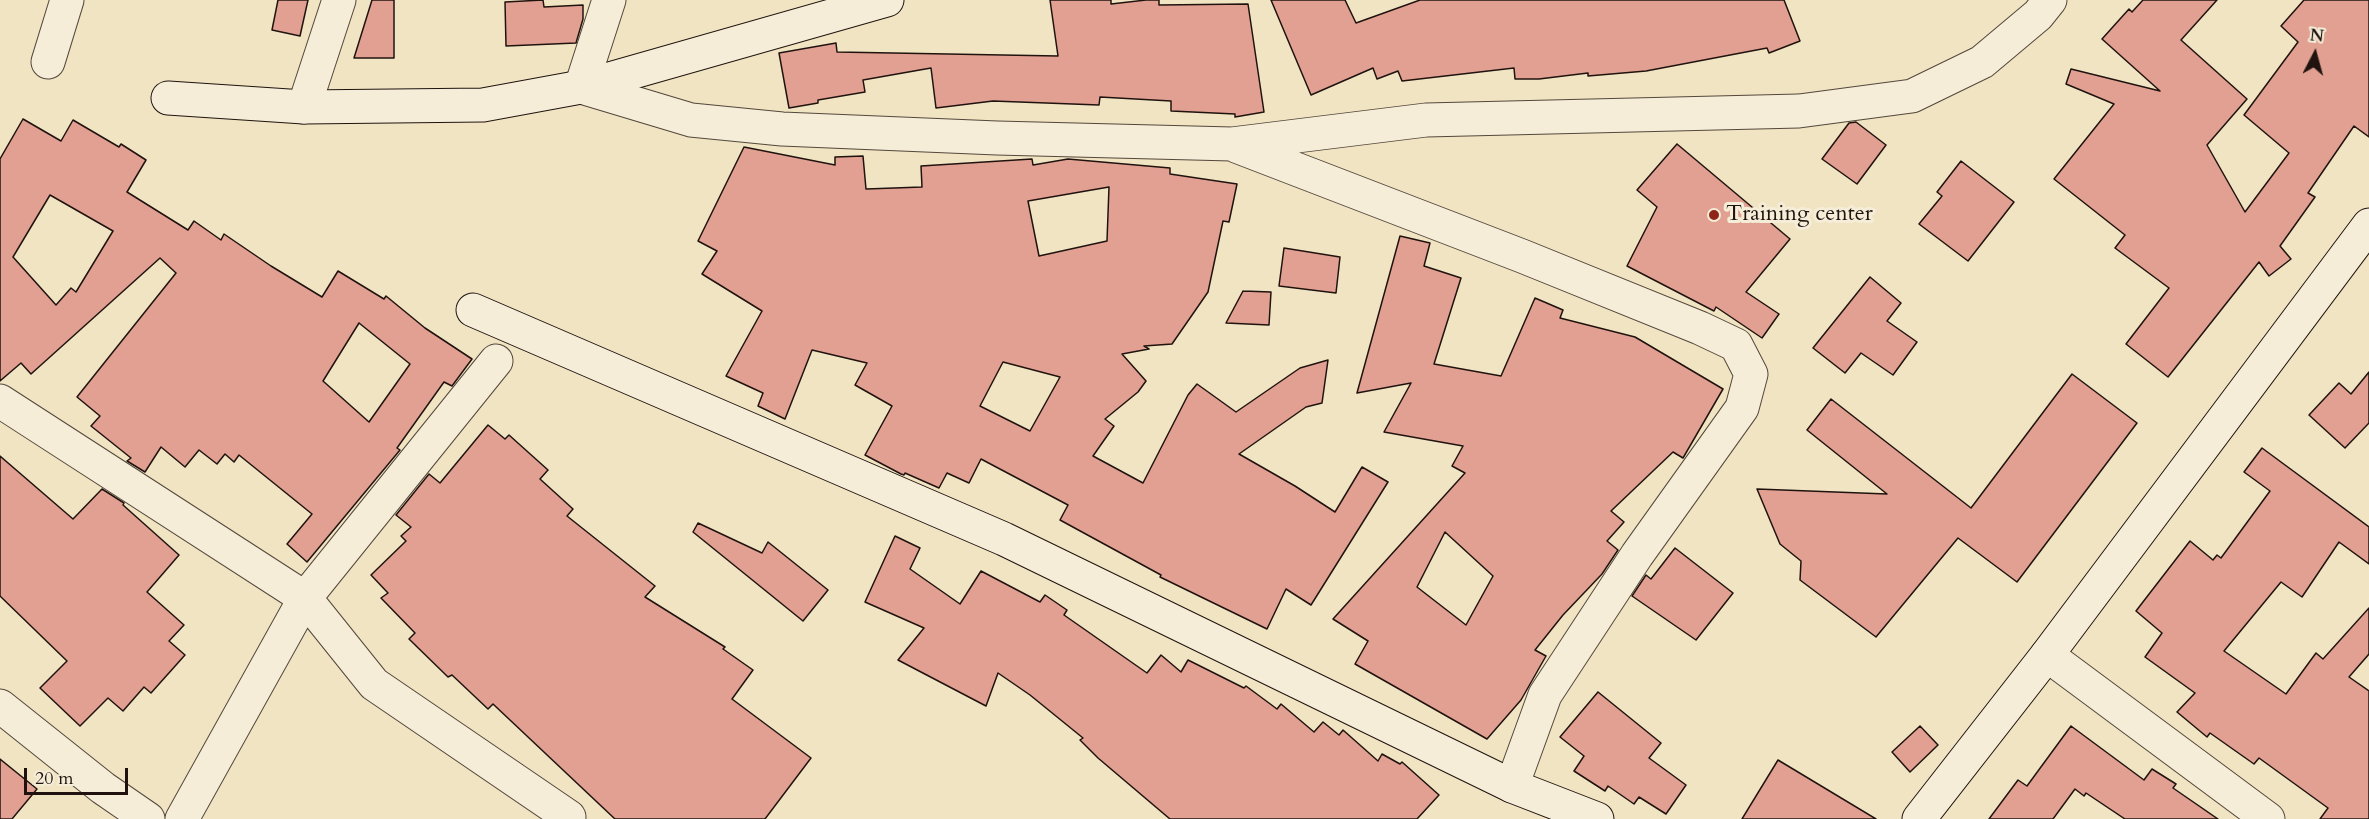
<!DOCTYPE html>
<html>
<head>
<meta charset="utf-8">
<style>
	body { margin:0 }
	#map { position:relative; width:2369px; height:819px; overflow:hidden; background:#f0e4c2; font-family:Cardo,serif }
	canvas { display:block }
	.north { position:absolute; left:2285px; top:24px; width:60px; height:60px; -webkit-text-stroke:4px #f5edd7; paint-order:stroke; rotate:6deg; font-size:16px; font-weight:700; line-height:24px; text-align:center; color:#20130f }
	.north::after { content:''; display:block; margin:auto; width:21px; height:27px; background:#20130f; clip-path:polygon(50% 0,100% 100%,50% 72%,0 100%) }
	.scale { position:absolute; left:24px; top:768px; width:104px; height:27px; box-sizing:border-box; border:3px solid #20130f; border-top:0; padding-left:8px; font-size:18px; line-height:21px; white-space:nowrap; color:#20130f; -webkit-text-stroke:4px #f5edd7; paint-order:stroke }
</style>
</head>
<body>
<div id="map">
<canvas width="2369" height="819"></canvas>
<div class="north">N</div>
<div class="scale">20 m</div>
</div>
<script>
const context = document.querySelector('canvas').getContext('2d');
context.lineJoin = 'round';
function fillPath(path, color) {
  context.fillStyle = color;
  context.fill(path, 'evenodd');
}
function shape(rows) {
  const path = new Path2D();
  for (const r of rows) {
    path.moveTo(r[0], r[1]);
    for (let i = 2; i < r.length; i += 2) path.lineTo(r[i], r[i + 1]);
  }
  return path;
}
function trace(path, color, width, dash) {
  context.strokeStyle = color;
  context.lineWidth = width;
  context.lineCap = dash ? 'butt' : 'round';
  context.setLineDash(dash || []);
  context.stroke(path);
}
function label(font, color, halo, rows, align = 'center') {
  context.font = font + ' Cardo,serif';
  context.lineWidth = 6;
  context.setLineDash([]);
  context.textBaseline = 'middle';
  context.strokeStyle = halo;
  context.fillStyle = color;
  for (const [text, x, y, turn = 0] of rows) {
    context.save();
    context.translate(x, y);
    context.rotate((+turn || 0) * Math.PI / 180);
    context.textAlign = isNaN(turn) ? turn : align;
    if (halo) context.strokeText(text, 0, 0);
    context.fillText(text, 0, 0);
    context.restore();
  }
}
const building = shape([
	[278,0,308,0,300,36,272,30,278,0],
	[372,0,394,0,394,58,354,58,372,0],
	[543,0,544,7,583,5,583,19,576,43,506,46,505,2,543,0],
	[1050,0,1111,0,1111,4,1146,0,1159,0,1159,5,1248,4,1264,112,1235,117,1235,114,1171,111,1171,101,1100,97,1099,105,993,101,936,108,931,68,863,80,865,92,818,100,818,103,789,108,779,53,836,43,837,52,1058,56,1050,0],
	[1271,0,1345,0,1356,23,1420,0,1784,0,1800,41,1769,53,1767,48,1646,71,1588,76,1588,73,1539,79,1515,79,1514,68,1402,81,1398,71,1377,79,1373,68,1311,95,1271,0],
	[2143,0,2217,0,2181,40,2247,99,2207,145,2245,212,2289,153,2244,115,2298,42,2281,26,2304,0,2369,0,2369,137,2354,126,2308,193,2315,197,2280,246,2291,259,2269,276,2259,262,2168,377,2126,344,2169,288,2115,248,2125,235,2054,179,2114,104,2066,84,2071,69,2160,91,2102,39,2129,9,2132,12,2143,0],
	[23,119,61,141,73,120,119,147,121,144,146,160,127,192,188,230,194,221,221,240,224,234,271,266,322,297,338,271,384,299,386,296,425,328,472,359,452,386,444,382,397,448,400,450,307,562,287,544,312,514,239,455,234,462,225,454,217,464,199,450,185,467,161,447,145,472,127,461,131,458,91,426,100,416,77,397,176,273,160,258,31,374,21,363,0,381,0,159,23,119],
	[50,195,113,231,76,292,71,288,56,305,13,257,50,195],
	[359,323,410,364,369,422,323,381,359,323],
	[1856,122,1886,145,1857,184,1822,159,1849,123,1856,122],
	[1677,144,1790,239,1746,292,1779,314,1762,338,1716,307,1714,311,1627,266,1657,207,1637,190,1677,144],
	[744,147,835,165,835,157,863,156,866,189,922,187,921,166,1032,159,1033,165,1068,159,1170,168,1170,174,1237,184,1229,222,1223,221,1208,292,1172,344,1144,346,1149,349,1122,354,1146,381,1138,392,1105,419,1114,426,1093,456,1143,483,1188,395,1197,384,1236,412,1300,368,1328,360,1322,403,1306,407,1239,454,1295,486,1335,512,1362,467,1388,482,1311,605,1286,589,1267,629,1160,577,1161,575,1060,520,1068,505,981,459,969,483,947,473,939,488,905,473,904,475,901,474,865,455,892,406,855,385,867,363,812,350,785,419,758,406,763,393,726,376,762,311,702,274,717,251,698,241,744,147],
	[1109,187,1107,241,1039,256,1028,201,1109,187],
	[1003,362,1060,377,1030,431,980,406,1003,362],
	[1961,161,2014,202,1968,261,1919,224,1942,196,1937,192,1961,161],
	[1400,236,1430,243,1424,266,1461,278,1434,364,1501,376,1535,298,1563,310,1560,318,1635,337,1723,389,1683,458,1673,452,1611,511,1624,522,1607,541,1618,550,1602,574,1563,615,1535,650,1546,656,1521,700,1487,739,1355,664,1368,641,1333,619,1465,473,1452,466,1463,446,1384,432,1411,383,1357,393,1400,236],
	[1445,532,1493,576,1466,625,1417,587,1445,532],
	[1284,248,1340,257,1336,293,1279,286,1284,248],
	[1870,277,1901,303,1887,321,1917,342,1893,375,1861,353,1845,373,1813,348,1870,277],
	[1243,291,1271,292,1269,325,1226,323,1243,291],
	[2369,372,2369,423,2345,448,2309,415,2339,383,2351,394,2369,372],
	[2072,374,2137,423,2017,582,1958,538,1876,637,1800,580,1801,561,1780,544,1757,489,1887,494,1807,430,1831,399,1971,508,2072,374],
	[488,425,505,439,509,435,548,470,540,479,573,509,567,516,655,586,645,597,725,647,723,649,753,670,732,699,811,758,765,819,615,819,493,704,488,709,452,675,448,677,409,639,415,633,381,598,388,593,371,575,406,541,401,536,411,527,396,515,429,474,440,483,488,425],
	[2262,448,2369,527,2369,564,2339,542,2302,597,2281,582,2224,651,2286,694,2316,653,2323,659,2369,608,2369,654,2349,677,2369,691,2369,819,2320,819,2328,808,2259,758,2254,764,2210,733,2207,737,2177,712,2195,693,2145,657,2162,633,2136,611,2190,541,2213,560,2217,555,2221,558,2270,491,2244,472,2262,448],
	[0,456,73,519,102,489,124,503,123,505,179,555,147,592,184,625,169,641,185,655,151,693,144,687,123,711,108,698,80,726,40,688,67,661,0,596,0,456],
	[698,523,762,553,768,542,828,590,803,621,693,532,698,523],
	[895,536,920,548,910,569,960,604,981,571,1040,602,1045,595,1067,610,1064,615,1147,673,1161,655,1181,672,1188,660,1244,688,1246,686,1277,709,1281,704,1314,732,1323,722,1339,735,1343,730,1378,761,1382,754,1400,764,1402,762,1439,795,1417,819,1170,819,1098,758,1080,740,1083,738,1030,695,998,673,986,706,898,660,924,628,865,602,895,536],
	[1675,548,1733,593,1696,640,1632,596,1646,575,1651,579,1675,548],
	[1598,692,1661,743,1649,758,1686,785,1666,814,1639,797,1634,804,1608,786,1605,791,1574,771,1584,756,1560,737,1598,692],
	[1920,726,1938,745,1910,772,1892,752,1920,726],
	[2071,726,2144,780,2152,769,2176,784,2173,788,2218,819,2125,819,2086,793,2084,796,2075,789,2053,819,1989,819,2018,780,2027,786,2071,726],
	[0,759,37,789,12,819,0,819,0,759],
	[1778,760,1876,819,1742,819,1778,760]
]);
const street = shape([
	[609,0,581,87,691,120,782,129,997,138,1232,144,1426,120,1799,111,1912,96,1982,62,2038,15,2050,0],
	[48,62,67,0],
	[304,107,339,0],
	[1236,146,1522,256,1700,328,1736,345,1751,374,1742,408,1637,555,1545,695,1512,786],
	[0,401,305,598,374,684,569,817],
	[2047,655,2268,819],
	[0,706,103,788,148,819],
	[182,819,305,598,496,361]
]);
const secondary = shape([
	[168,98,304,107,483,105,581,87,887,0],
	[473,310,1004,539,1512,786,1597,819],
	[1919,819,2047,655,2369,225]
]);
const markers = [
	[1714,215,6,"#8f2418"]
];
const poiNames = [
	["Training center",1726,215]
];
fillPath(building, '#e1a091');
trace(building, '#20130f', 1.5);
trace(street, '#54473c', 35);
trace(secondary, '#20130f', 35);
trace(street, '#f5edd7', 33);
trace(secondary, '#f5edd7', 33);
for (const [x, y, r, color] of markers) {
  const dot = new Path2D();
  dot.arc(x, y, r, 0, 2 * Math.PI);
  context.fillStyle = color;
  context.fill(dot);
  trace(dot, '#f5edd7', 2);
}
label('22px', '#20130f', '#f5edd7', poiNames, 'left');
</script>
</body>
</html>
